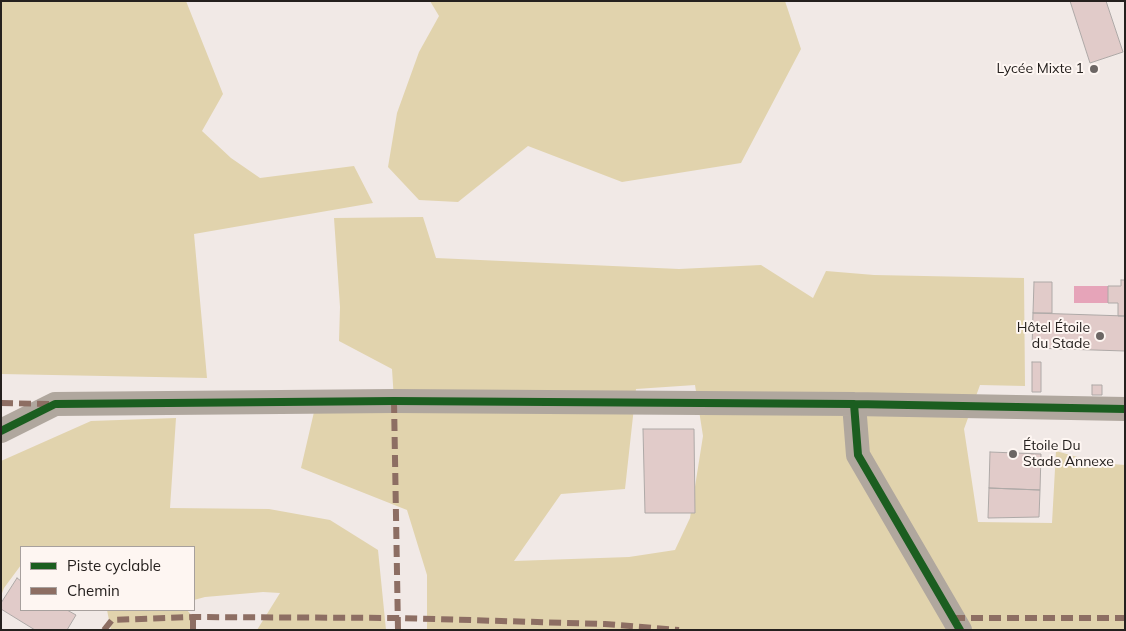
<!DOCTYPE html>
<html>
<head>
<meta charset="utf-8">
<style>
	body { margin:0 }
	#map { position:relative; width:1126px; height:631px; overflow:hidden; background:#f1e9e6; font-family:Mulish,sans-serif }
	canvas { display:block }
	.frame { position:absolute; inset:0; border:2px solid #25201e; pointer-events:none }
	.legend { position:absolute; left:20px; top:546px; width:175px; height:65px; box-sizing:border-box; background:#fef6f2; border:1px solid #a7a09d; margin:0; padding:6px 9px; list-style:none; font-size:15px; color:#25201e }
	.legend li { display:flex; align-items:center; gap:10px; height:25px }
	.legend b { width:25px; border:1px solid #a7a09d }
</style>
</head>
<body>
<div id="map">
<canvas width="1126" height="631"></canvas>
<div class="frame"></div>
<ul class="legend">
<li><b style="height:6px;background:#1b5e20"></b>Piste cyclable</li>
<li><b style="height:6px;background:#8d6e63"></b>Chemin</li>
</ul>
</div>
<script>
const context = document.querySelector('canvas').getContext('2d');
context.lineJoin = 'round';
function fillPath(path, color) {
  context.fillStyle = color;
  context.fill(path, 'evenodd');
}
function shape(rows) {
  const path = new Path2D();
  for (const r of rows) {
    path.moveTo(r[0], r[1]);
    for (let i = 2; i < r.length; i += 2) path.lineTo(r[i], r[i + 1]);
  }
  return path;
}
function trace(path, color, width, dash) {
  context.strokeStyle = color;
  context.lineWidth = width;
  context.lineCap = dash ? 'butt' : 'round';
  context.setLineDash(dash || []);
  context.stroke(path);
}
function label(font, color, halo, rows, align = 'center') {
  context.font = font + ' Mulish,sans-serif';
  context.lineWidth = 4;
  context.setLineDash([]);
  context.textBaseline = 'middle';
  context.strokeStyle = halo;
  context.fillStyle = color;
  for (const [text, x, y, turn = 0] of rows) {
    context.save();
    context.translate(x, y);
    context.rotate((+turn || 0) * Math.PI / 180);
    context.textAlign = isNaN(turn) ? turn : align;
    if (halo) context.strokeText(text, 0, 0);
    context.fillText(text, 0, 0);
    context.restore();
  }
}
const green = shape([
	[1,1,186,1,223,94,202,131,231,158,260,178,354,166,373,203,194,234,207,378,1,374],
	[430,1,785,1,801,49,741,163,622,182,528,146,458,202,419,200,388,167,397,113,419,52,439,16],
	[423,217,436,258,679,269,761,265,813,298,826,271,874,275,1024,278,1025,386,980,385,964,429,978,522,1052,523,1056,451,1099,463,1125,465,1125,630,427,630,427,575,407,510,301,468,314,412,394,400,392,369,339,341,340,307,334,218],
	[695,385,703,436,690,518,675,550,629,557,514,561,561,494,625,489,636,389],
	[176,418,170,508,269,509,330,520,378,550,386,630,257,630,280,593,263,592,205,597,194,600,194,547,21,547,21,565,4,588,1,596,1,461,91,421],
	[107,610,187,610,193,617,191,630,111,630]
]);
const water = shape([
	[1074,286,1108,286,1108,303,1074,303]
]);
const building = shape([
	[1070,1,1106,1,1123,52,1090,63,1070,1],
	[1121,280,1125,280,1125,316,1118,316,1118,303,1108,303,1108,286,1121,286,1121,280],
	[1034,282,1052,282,1052,313,1033,313,1034,282],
	[1033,313,1125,316,1125,351,1032,348,1033,313],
	[1032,362,1041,362,1041,392,1032,392,1032,362],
	[1092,385,1102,385,1102,395,1092,395,1092,385],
	[643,429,694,429,695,513,645,513,643,429],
	[990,452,1041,454,1040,490,989,488,990,452],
	[989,488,1040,490,1039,517,988,518,989,488],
	[17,578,21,581,21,610,67,610,76,615,67,630,35,630,1,609,1,603,17,578]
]);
const minor = shape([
	[854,404,858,455,960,630],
	[1,431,55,404,394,401,854,404,1125,409]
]);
const quiet = shape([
	[394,401,398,630],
	[1,403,49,404],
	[193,617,193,630],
	[953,618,1125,618],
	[104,630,112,620,193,617,398,618,605,624,679,630]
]);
const cycleway = shape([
	[854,404,858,455,960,630],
	[1,431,55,404,394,401,854,404,1125,409]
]);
const markers = [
	[1094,69,5,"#6c6664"],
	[1100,336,5,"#6c6664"],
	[1013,454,5,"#6c6664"]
];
const poiNames = [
	["Lycée Mixte 1",1084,69],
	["Hôtel Étoile",1090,328],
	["du Stade",1090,344],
	["Étoile Du",1023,446,"left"],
	["Stade Annexe",1023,462,"left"]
];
fillPath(green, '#e1d3ad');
fillPath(water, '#e6a4b9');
fillPath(building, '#e1cbc9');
trace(building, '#aea9a7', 1);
trace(minor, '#b0a79e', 24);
trace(quiet, '#8d6e63', 6, [12, 6]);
trace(cycleway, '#1b5e20', 8);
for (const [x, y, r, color] of markers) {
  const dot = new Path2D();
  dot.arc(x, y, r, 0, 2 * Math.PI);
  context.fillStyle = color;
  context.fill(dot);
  trace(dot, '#fef6f2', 2);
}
label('14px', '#25201e', '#fef6f2', poiNames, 'right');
</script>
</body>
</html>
